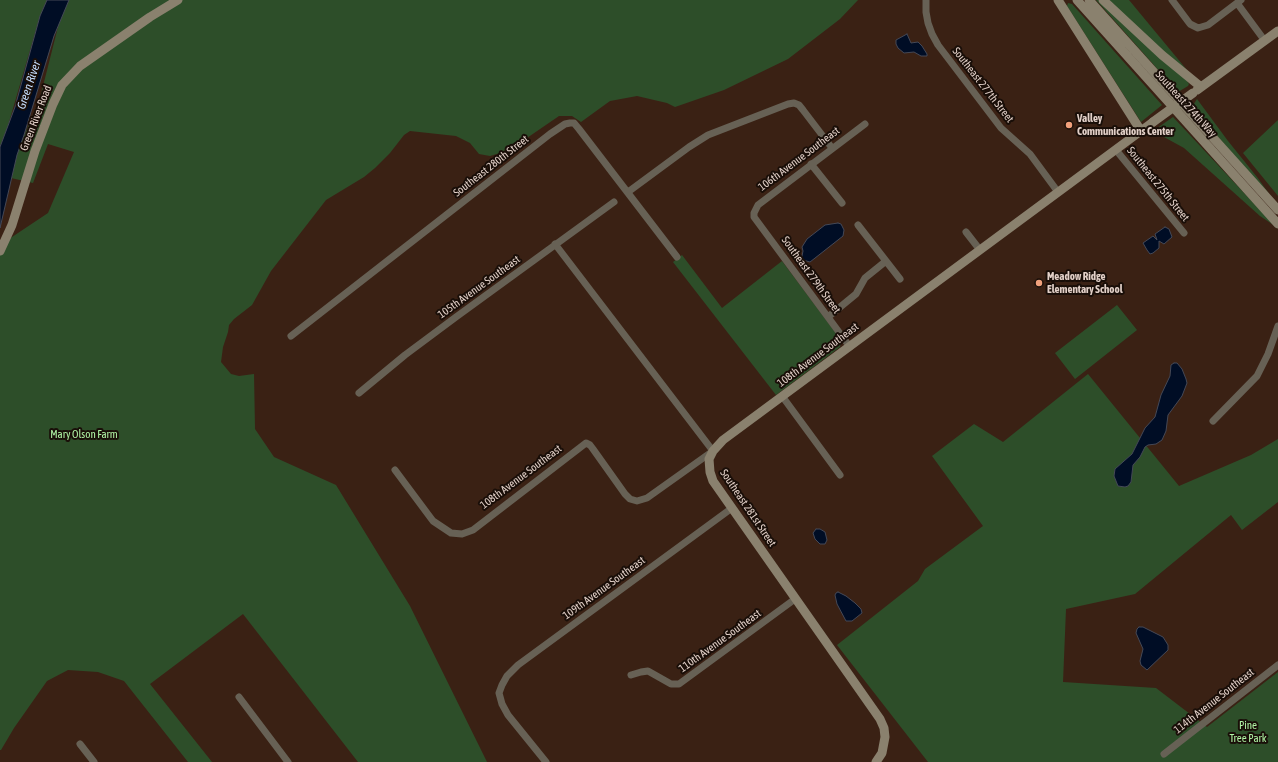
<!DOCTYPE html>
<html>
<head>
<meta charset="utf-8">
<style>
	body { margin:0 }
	canvas { display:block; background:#3a2114 }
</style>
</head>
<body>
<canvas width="1278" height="762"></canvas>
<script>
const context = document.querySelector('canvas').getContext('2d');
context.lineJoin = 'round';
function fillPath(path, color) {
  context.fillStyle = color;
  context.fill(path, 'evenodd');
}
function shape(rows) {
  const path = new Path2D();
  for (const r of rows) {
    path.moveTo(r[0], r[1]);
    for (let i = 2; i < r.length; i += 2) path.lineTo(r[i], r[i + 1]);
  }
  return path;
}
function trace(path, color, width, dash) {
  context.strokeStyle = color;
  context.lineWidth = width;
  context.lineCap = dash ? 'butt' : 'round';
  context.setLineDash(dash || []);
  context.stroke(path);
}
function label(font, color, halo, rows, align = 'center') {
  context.font = font + ' "Asap Condensed",sans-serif';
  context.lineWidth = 4;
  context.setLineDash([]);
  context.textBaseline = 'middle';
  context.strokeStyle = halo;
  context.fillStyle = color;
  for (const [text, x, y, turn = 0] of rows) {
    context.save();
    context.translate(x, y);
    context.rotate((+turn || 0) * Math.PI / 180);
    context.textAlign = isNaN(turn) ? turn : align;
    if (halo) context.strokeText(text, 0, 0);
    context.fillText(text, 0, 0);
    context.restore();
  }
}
const green = shape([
	[0,0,47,0,40,16,7,129,0,146],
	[69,0,858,0,840,19,788,59,724,90,675,107,667,103,637,96,610,101,581,122,572,116,559,116,524,140,500,153,490,156,479,154,470,143,456,136,410,131,404,135,390,153,375,168,364,177,326,200,271,271,252,305,234,319,229,325,228,332,223,347,221,362,231,374,239,376,254,374,255,429,274,457,336,485,410,606,487,762,358,762,243,614,150,684,212,762,188,762,124,681,98,672,68,670,47,681,14,728,1,750,0,750,0,245,48,213,74,152,48,144,33,183,11,178,18,150,40,98,60,19],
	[1096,0,1098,0,1185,78,1189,84,1188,86,1178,92],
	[1108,0,1129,0,1187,70,1179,66],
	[1068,3,1072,4,1162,105,1141,122,1067,6],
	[1197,99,1228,141,1257,177,1275,202,1192,107],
	[1173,117,1275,226,1260,216,1184,148,1153,131],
	[1278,120,1278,196,1243,153],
	[682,255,722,308,782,261,841,340,840,347,776,395,673,262],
	[1117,305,1137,330,1075,379,1055,353],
	[1088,374,1179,486,1251,455,1278,439,1278,502,1242,530,1231,515,1135,594,1066,609,1063,682,1156,688,1207,727,1278,672,1278,762,928,762,837,645,918,581,925,569,983,526,932,456,974,424,1003,442]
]);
const water = shape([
	[47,0,69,0,54,36,24,135,17,155,0,228,0,147,15,107,40,16,47,0],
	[907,34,911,43,918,42,922,46,927,54,927,56,921,56,914,52,904,53,898,48,896,44,896,40,907,34],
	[838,223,841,224,844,230,843,236,810,262,803,260,802,256,803,251,802,247,807,239,825,225,838,223],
	[1165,227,1169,229,1172,237,1164,244,1159,241,1159,248,1153,253,1150,254,1147,250,1143,243,1153,236,1157,240,1155,234,1165,227],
	[1174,363,1177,363,1182,369,1186,379,1187,383,1182,396,1168,415,1166,431,1162,440,1156,444,1148,445,1145,447,1140,457,1133,465,1131,482,1128,486,1125,487,1118,486,1114,476,1115,469,1132,454,1145,428,1155,417,1161,395,1170,376,1171,365,1174,363],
	[816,529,820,529,825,532,827,540,825,544,820,544,815,539,813,533,816,529],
	[838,592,846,596,855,603,861,609,862,613,852,621,846,621,837,604,835,595,836,593,838,592],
	[1139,627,1143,627,1163,637,1168,645,1168,650,1147,670,1141,665,1140,661,1143,649,1136,633,1137,629,1139,627]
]);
const street = shape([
	[926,0,926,12,928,23,932,34,938,45,1001,128,1030,154,1058,192],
	[1172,0,1190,24,1198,28,1208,25,1241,0],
	[1237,3,1265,41],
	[1116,150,1184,233],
	[811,164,842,203],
	[628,192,689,147,708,135,788,104,794,103,799,105,803,110,832,148],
	[858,225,900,279],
	[966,232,980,250],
	[828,317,856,294,865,278,886,261],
	[291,336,550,134,565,124,570,123,574,123,579,129,677,257],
	[850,347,754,217,754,213,758,205,865,124],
	[359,393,405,355,456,317,614,202],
	[782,396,840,475],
	[1213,421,1257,376,1268,354,1278,326],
	[395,470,433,521,451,533,462,534,473,530,586,443,590,445,593,449,625,494,630,499,637,501,647,498,713,451,555,244],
	[631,675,641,672,648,671,671,684,679,684,795,599],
	[239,697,288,762],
	[80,744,94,762],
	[1164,754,1278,665],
	[546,762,508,715,502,704,499,693,502,685,507,676,518,665,732,508]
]);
const secondary = shape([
	[1058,0,1141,131],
	[1077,0,1278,224],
	[1089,0,1278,210],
	[1103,0,1162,55,1201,87],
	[1197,90,1278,31],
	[0,251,12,225,35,151,53,104,62,85,80,66,150,17,178,0],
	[876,762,882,753,885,737,884,728,880,719,713,481,710,472,709,459,713,451,723,440,1153,122]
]);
const secondaryBridge = shape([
	[1153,122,1193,93]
]);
const markers = [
	[1069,125,4,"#f1a17c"],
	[1039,283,4,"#f1a17c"]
];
const streetNames = [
	["Southeast 277th Street",983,85,52],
	["Southeast 274th Way",1186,104,48],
	["Green River Road",36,118,-69],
	["106th Avenue Southeast",799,159,-37],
	["Southeast 280th Street",491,166,-38],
	["Southeast 275th Street",1158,184,51],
	["Southeast 279th Street",811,275,54],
	["105th Avenue Southeast",479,287,-36],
	["108th Avenue Southeast",818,355,-37],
	["108th Avenue Southeast",521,477,-37],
	["Southeast 281st Street",748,508,56],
	["109th Avenue Southeast",604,588,-36],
	["110th Avenue Southeast",720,641,-36],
	["114th Avenue Southeast",1214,701,-38]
];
const poiNames = [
	["Valley",1077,119],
	["Communications Center",1077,132],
	["Meadow Ridge",1047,277],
	["Elementary School",1047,290]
];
const parkNames = [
	["Mary Olson Farm",84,435],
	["Pine",1248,726],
	["Tree Park",1248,739]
];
const waterNames = [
	["Green River",29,85,-71]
];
fillPath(green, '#2d4e29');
fillPath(water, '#000d25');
trace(water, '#444856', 1);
trace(street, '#676155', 7);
trace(secondary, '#8a816e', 9);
trace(secondaryBridge, '#8a816e', 9);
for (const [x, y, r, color] of markers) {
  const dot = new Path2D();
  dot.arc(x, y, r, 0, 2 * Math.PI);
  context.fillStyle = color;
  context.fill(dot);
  trace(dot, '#190e08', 1.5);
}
label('11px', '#e2d0c8', '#190e08', streetNames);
label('bold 11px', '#e2d0c8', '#190e08', poiNames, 'left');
label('11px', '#b0f5a5', '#190e08', parkNames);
label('italic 12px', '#c5ddfd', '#190e08', waterNames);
</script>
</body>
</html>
